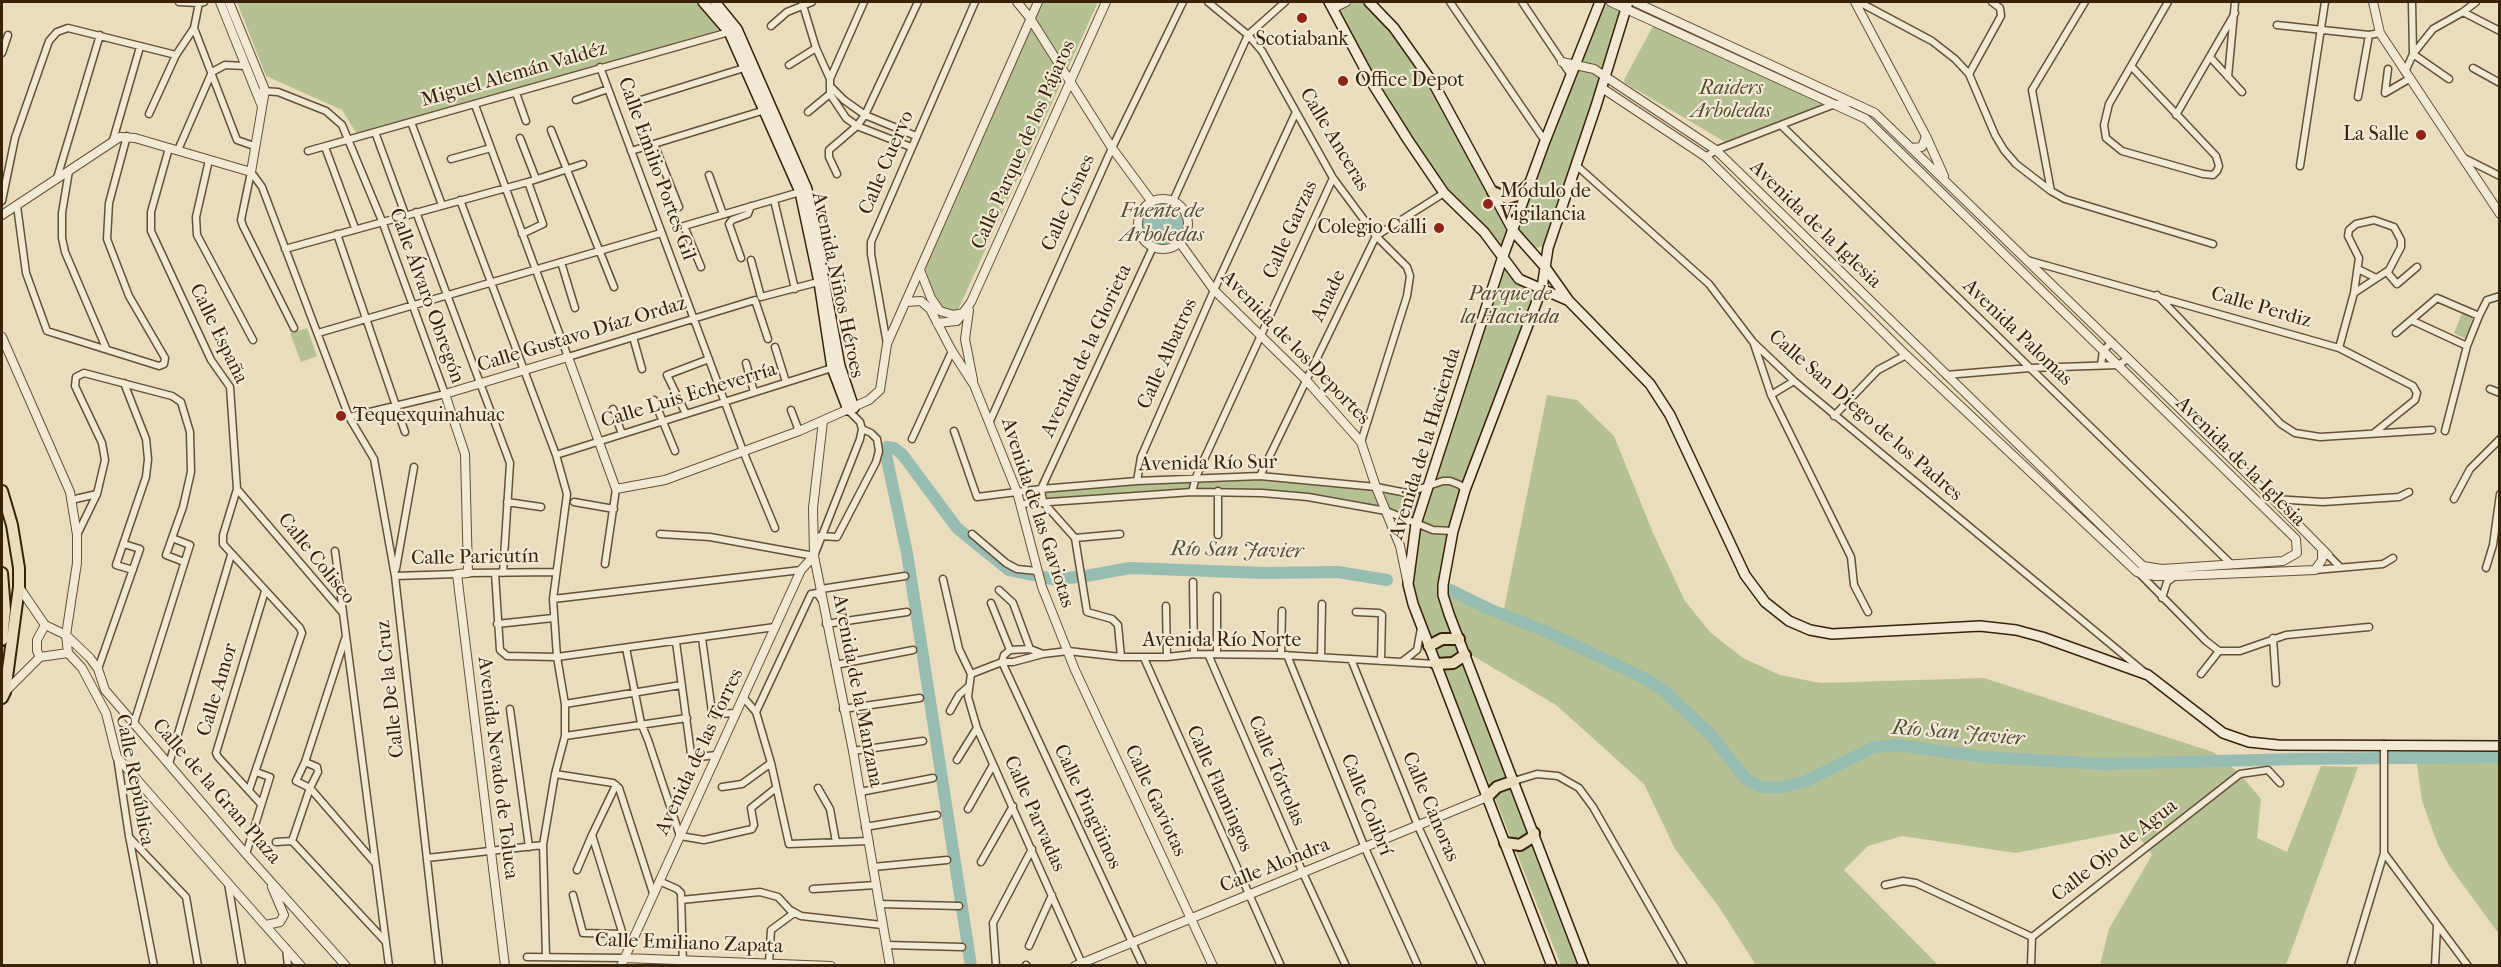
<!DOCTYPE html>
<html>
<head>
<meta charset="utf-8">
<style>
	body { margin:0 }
	#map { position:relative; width:2501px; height:967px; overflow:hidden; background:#e9ddbd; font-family:"IM FELL French Canon",serif }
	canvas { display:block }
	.frame { position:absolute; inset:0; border:3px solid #39220a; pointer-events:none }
</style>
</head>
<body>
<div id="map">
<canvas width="2501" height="967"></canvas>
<div class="frame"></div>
</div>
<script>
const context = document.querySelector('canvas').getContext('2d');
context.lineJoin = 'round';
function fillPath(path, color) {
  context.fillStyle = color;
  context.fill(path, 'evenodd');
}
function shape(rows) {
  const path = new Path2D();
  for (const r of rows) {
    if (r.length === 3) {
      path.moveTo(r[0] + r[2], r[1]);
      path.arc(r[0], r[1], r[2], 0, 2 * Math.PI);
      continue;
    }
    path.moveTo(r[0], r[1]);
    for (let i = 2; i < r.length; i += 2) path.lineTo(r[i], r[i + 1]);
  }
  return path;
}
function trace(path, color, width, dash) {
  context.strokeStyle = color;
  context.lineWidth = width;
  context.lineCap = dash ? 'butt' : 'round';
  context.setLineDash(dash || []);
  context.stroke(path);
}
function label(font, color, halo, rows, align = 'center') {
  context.font = font + ' "IM FELL French Canon",serif';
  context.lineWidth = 4.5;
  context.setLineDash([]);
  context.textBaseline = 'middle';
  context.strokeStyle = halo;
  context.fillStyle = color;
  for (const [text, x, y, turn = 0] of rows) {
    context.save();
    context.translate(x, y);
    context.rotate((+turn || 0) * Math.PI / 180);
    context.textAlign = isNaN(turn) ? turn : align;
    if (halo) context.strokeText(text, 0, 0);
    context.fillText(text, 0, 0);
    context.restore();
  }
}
const green = shape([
	[237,2,696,2,720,27,720,30,357,134,342,110,266,76],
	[1042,2,1098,2,957,312,947,313,935,299,926,282,926,268],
	[1331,2,1369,2,1394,28,1477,155,1494,186,1504,193,1528,183,1502,258,1498,241,1485,231,1445,192,1409,140],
	[1601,2,1609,2,1624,8,1605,76,1578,63],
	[1653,26,1831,103,1727,143,1625,83,1624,80],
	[1577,65,1604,77,1543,245,1538,248,1528,243,1515,232],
	[1502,262,1517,283,1539,295,1452,529,1434,528,1417,522],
	[2463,311,2473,316,2466,339,2454,333],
	[307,328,317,356,301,362,290,333],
	[1547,395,1577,400,1614,436,1653,533,1685,601,1710,632,1743,658,1780,675,1820,683,1984,678,2213,752,2240,774,2261,799,2257,838,2287,852,2321,766,2358,767,2286,965,2100,965,2109,929,2152,855,2134,830,2016,853,1902,836,1868,846,1844,870,1938,965,1756,965,1719,907,1675,849,1644,784,1556,705,1463,650,1584,965,1561,965,1440,659,1435,659,1413,604,1412,549,1416,524,1453,531,1444,595,1450,590,1503,614],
	[1260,476,1374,487,1385,510,1313,494,1230,488,1043,502,1042,489],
	[1377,488,1405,494,1427,488,1415,523,1387,510],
	[2416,757,2499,757,2499,934,2450,867,2438,845,2422,801]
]);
const water = shape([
	[1162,224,22]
]);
const river = shape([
	[1086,576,1130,568,1264,573,1338,572,1387,580],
	[1450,590,1489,609,1543,630,1642,677,1662,689,1710,734,1746,779,1761,787,1779,788,1806,781,1874,747,1897,745,1983,757,2105,764,2295,759,2500,757],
	[971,966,907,553,886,455,887,447,894,448,902,454,957,528,1009,570,1058,580,1075,577]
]);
const minor = shape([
	[179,2,199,3],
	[802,2,816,48,830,79,830,94,846,118,857,126,911,147],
	[1208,2,1248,35,1262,51,1333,178,1376,236,1407,267,1410,276,1407,296,1361,442],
	[1450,2,1545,141],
	[1522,2,1571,75],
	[1859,2,1932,41,1955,59,1969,74,1995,135,2004,150,2016,164,2051,191,2065,199,2213,244],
	[2412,2,2413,54,2449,79],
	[2463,12,2500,31],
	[2277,25,2369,35,2380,33],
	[771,26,787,12,812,2],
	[194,28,237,140,254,146],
	[2,53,8,35],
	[2210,57,2242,92],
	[789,65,816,48],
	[2131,66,2216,156,2219,166,2217,171,2213,175,2203,174,2122,151,2106,138,2104,125,2109,104,2131,66,2168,2],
	[600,67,743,451,775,528],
	[2473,68,2500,83],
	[2388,69,2385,93,2409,79],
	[2405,72,2413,54,2433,29,2463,12,2476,2],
	[1969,74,2001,16,2000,8,1992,2],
	[2228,77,2235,2],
	[830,79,864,2],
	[830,86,844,100,865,115,916,136],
	[262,91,278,92,326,111,342,125,382,221,445,394,349,417],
	[516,93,526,121],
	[2358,97,2369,35],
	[576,100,608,89],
	[631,103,744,68],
	[475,105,568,357,755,300,768,339],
	[808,112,831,93],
	[149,114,176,55,194,28,199,3,204,2],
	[2176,115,2235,13],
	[411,122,442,205],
	[1781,125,2231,564],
	[551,130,614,287],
	[375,132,405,214],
	[520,138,536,179],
	[113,140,140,47],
	[654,144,679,207],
	[325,147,355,228],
	[169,148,151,212,151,231,211,360,230,387,237,489,223,535,223,544,300,628,302,633,249,790],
	[178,150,212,72,225,65,245,66],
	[308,151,729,32],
	[631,151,765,110],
	[1706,157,1716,150,1835,104,1854,103],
	[2464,158,2500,176],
	[451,159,491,148],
	[209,160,196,217,197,235,253,340],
	[1576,165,1709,284,1753,342,1794,381,2143,671],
	[2300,166,2325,2],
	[69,171,62,213,62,238,65,252,106,348],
	[251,172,262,187,349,417,374,459,395,576,439,966],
	[251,172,241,220,243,226,294,328],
	[837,174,829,157,829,150,857,126,865,115,918,2],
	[709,175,723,214],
	[57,178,100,35],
	[2051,191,2032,90,2085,2],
	[460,200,556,455,567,494,553,599,557,657,565,704,565,736,555,774,543,845,546,957],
	[774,200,795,289],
	[2,201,15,138,49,41,57,32,68,28,176,55],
	[1173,201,1248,35,1285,2],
	[17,206,26,273,47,331,159,366,164,364,165,358,129,296,107,239,109,203,127,136],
	[416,212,510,463,503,573],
	[337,234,405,432],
	[522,234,543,224,528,182],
	[285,249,528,182,583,164],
	[741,258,729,224,732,220,748,214,751,206],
	[751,260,761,297,822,281],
	[2027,260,2339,348,2413,386,2417,393,2415,400,2374,433],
	[561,262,575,308],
	[701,267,684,226,800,192],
	[2358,269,2376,278],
	[2387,272,2397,284,2417,267],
	[2157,295,2281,424,2295,433,2320,437,2432,430],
	[2413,321,2467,346],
	[318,333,661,233],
	[2396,333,2437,298,2479,316],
	[633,337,642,369],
	[887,344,871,254,871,242,975,2],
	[1754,344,1771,395,1851,557,1854,585,1868,612],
	[775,347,786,382],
	[2339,348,2354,293,2359,258,2348,236,2349,230,2356,224,2374,220,2394,227,2401,240,2401,247,2389,270,2354,293],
	[746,363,754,392],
	[2101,365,2103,351,2112,342],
	[1946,375,2030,368,2118,365,2128,359],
	[124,383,146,439,148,459,146,477,116,565,133,570],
	[2490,389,2500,393],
	[1771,395,1794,381],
	[654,400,675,451],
	[613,409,622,434],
	[791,410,799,431],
	[848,410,860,422,862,429],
	[686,414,667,375,709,359],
	[1834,416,1878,370,1906,355],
	[990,421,1112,148,1183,2],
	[954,431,977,497,1041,489,1137,481,1260,476,1376,487,1407,493,1443,481,1450,481,1460,485,1465,490],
	[2445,431,2467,346,2479,316,2487,300,2500,296],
	[912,439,952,351],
	[556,455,832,368],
	[1260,476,1376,236,1444,193],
	[1137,481,1141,457,1214,290,1296,112],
	[237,489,343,613,389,966],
	[1218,491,1218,535],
	[1192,492,1196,477,1333,178],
	[2273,499,2323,502,2399,497,2409,492],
	[2454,499,2470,469,2500,439],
	[71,500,97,494],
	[507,502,541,507],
	[574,502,614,509],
	[1021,504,1192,492,1262,493,1308,497,1386,511,1433,530,1453,531],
	[660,534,710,537,814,556,860,439,862,429],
	[972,534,1006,563,1017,569,1037,571],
	[77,535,97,494,105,460,102,443,75,386,76,377,84,373,172,396,181,402,190,432,191,472,183,507,166,555,184,562],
	[820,536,837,537,876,462,879,451,877,439,871,433,862,429],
	[1075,538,1120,534],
	[335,551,343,612],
	[2328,555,2340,567],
	[605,564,616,489],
	[2486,568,2493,545,2500,494],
	[396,569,414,467],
	[2315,570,2383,564,2393,558],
	[2138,572,2206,641,2219,651,2240,651,2286,635,2369,627],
	[468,573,556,572],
	[495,573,500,650,507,656,557,657,775,627],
	[395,576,457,574],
	[943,579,959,649,971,674],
	[1193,582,1194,654],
	[821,589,905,576],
	[999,590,1013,603,1030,649],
	[2162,598,2167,582,2175,576],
	[553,599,801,570],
	[991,603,1010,650],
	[1166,606,1167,657],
	[1356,612,1379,613,1382,615,1381,661],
	[497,624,553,618],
	[826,624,907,612],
	[702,638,712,712,716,714,736,713],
	[2273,638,2276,683],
	[345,639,305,762,296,781,310,788,375,863],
	[676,642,691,754,698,757,717,755],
	[626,648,641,723,648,740,680,836,704,840,752,829,754,825,751,808,776,788],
	[1208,654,1303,873,1346,966],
	[1217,654,1217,596],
	[1281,655,1282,611],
	[1287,655,1365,848,1418,966],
	[1121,657,1118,625,1112,619,1087,612,1075,538,1043,502,1041,489,1153,247],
	[1321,657,1322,604],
	[1144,658,1281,966],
	[1351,659,1418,826,1482,966],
	[1403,661,1417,650,1421,628],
	[1002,662,1143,966],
	[1002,662,1004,655,1010,650,1030,649,1043,654],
	[835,665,913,650],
	[98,669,140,549,124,544],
	[971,674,1002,662,1013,662,1043,654,1068,651,1121,657,1167,657,1194,654,1281,655,1436,664],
	[971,674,968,697,977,728,1083,966],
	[2201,674,2219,651],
	[743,697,756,712,771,763,789,844,869,841],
	[565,704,681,685],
	[510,709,529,847],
	[843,709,920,698],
	[950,711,959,695,969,686],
	[756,712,811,594,817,593,821,599],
	[134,723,190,545,172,538],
	[565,736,687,718],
	[853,751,923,741],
	[117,757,129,836,154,966],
	[957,760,977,728],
	[169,764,231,555],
	[555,774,613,783,619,788,653,893],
	[1514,781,1537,774,1558,776,1579,788,1593,807,1684,966],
	[616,785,592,835,628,951],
	[722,787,742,784,771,763],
	[818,788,830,809,836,842],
	[860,792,933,778],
	[261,804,218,757,216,753,265,591],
	[968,809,993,765],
	[865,827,937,815],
	[129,837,186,897,198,966],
	[292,841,385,941],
	[276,842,292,841,310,788,318,772,317,767,305,762],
	[2384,853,2468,966],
	[246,854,270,777,256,772],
	[427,858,543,845],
	[981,862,1013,806],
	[873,867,947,860],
	[577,870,592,835],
	[659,881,677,889,681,893,683,966],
	[228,883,242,966],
	[1885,885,1903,881,1916,883,2032,937],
	[813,889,876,885],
	[573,895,583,933,622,934],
	[681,900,760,892,778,897,790,910,801,916,882,925],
	[879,904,959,906],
	[2032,937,2240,774,2268,770,2280,783],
	[887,945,962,947],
	[1029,946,1052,895],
	[286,948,288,966],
	[527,957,624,958],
	[769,963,771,930,794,913],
	[1026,965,1027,966],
	[996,966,993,923,1032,849],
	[2031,966,2032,937],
	[2350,966,2384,853,2384,744],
	[2435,966,2437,926]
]);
const tertiary = shape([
	[220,2,261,104],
	[1017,2,1030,18,1112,148,1152,202],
	[1635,2,1875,113,2273,499,2328,555],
	[1855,2,1926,136,1944,176],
	[2373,2,2380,33,2500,214],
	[1334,8,1346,2],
	[1562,62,1594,69,1716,150,2143,566,2162,569,2283,561,2297,553,2296,539,1866,119,1611,2],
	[1602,88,1706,157,1906,355,2137,572,2155,576,2176,576,2315,570,2322,560,2322,549],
	[1911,148,1922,147,1926,136],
	[1163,224,25],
	[2,215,120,137,135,138,251,172,265,90,229,2],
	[1180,243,1214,290,1306,380,1361,442,1376,487,1400,546,1407,580],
	[920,270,931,298,940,311,953,315,964,313],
	[906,302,921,301,930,309,952,351,974,385,1017,492,1042,587,1075,670,1213,966],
	[969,310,965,339,973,380],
	[937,323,957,321,971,302,1106,2],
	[2,337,70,492,77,535,77,563,66,635,68,653,82,668,106,713,117,757,301,966],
	[823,421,813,508,814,556,853,751,890,966],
	[19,587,45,625,66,635,90,658,98,669,105,690,246,854,346,966],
	[40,657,37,651,37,640,45,625],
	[5,692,40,657,68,653],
	[266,925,280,922,284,915,272,887],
	[624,958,831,966],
	[505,966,457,574,468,573,465,454,445,394,568,357,616,489,665,480,799,431,869,400,880,390,887,344,1038,2],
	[621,966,801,570,814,556],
	[1075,966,1487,797]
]);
const secondary = shape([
	[703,2,729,32,800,192,819,282,832,368,848,410],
	[715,2,737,29,807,189,840,366,854,408],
	[1329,2,1374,86,1408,140,1444,193,1484,232,1519,279,1567,300],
	[1369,2,1394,28,1435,86,1514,232,1545,267,1569,301,1650,384,1670,415,1745,575,1765,602,1789,621,1810,630,1832,634,1980,626,2016,630,2042,637,2148,675,2223,733,2249,742,2278,745,2500,746],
	[1552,966,1413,604,1408,584,1416,524,1502,259,1545,141,1600,2],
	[1584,966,1449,614,1443,595,1443,585,1453,531,1465,490,1542,288,1548,248,1596,106,1628,2]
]);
const primary = shape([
	[1493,192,1507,198,1518,195,1530,184],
	[2,491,12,525,19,568,19,587,5,692,2,698],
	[2,573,5,610,2,640],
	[1429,646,1442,639,1459,639],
	[1436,664,1453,663,1465,655],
	[1487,797,1497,787,1514,781],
	[1505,843,1520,845,1531,838,1534,833]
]);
const markers = [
	[1302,18,6,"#8f2418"],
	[1343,81,6,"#8f2418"],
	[2421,135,6,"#8f2418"],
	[1488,204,6,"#8f2418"],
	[1439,228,6,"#8f2418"],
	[341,416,6,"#8f2418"]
];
const poiNames = [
	["Scotiabank",1302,40,"center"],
	["Office Depot",1355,81],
	["La Salle",2409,135,"right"],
	["Módulo de",1500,192],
	["Vigilancia",1500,215],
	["Colegio Calli",1427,228,"right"],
	["Tequexquinahuac",353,416]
];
const streetNames = [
	["Miguel Alemán Valdéz",514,75,-16],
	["Calle Anceras",1334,140,59],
	["Calle Parque de los Pájaros",1024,145,-66],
	["Calle Cuervo",887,163,-67],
	["Calle Emilio Portes Gil",656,169,70],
	["Calle Cisnes",1069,203,-66],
	["Avenida de la Iglesia",1815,225,44],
	["Calle Garzas",1291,230,-66],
	["Avenida Niños Héroes",837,285,78],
	["Calle Álvaro Obregón",426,296,70],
	["Anade",1329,296,-64],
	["Calle Perdiz",2261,308,16],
	["Avenida Palomas",2017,333,44],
	["Calle España",218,334,64],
	["Calle Gustavo Díaz Ordaz",582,335,-17],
	["Avenida de los Deportes",1295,348,46],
	["Avenida de la Glorieta",1087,351,-65],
	["Calle Albatros",1168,354,-66],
	["Calle Luis Echeverría",689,396,-17],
	["Calle San Diego de los Padres",1865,416,41],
	["Avenida de la Hacienda",1426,444,-73],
	["Avenida de la Iglesia",2240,462,45],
	["Avenida Río Sur",1208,464,-1],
	["Avenida de las Gaviotas",1037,513,72],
	["Calle Paricutín",475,558,-1],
	["Calle Coliseo",316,559,51],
	["Avenida Río Norte",1222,641],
	["Calle De la Cruz",391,689,-96],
	["Calle Amor",218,690,-73],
	["Avenida de la Manzana",857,691,79],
	["Avenida de las Torres",700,752,-65],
	["Avenida Nevado de Toluca",497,768,83],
	["Calle Tórtolas",1276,771,67],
	["Calle República",134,780,79],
	["Calle Flamingos",1219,789,66],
	["Calle de la Gran Plaza",216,792,49],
	["Calle Gaviotas",1155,801,65],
	["Calle Colibrí",1366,805,68],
	["Calle Pingüinos",1087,807,65],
	["Calle Canoras",1430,807,67],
	["Calle Parvadas",1034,814,66],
	["Calle Ojo de Agua",2115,851,-38],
	["Calle Alondra",1275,866,-22],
	["Calle Emiliano Zapata",689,944,2]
];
const parkNames = [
	["Raiders",1731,89],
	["Arboledas",1731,112],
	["Parque de",1510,295],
	["la Hacienda",1510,318]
];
const waterNames = [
	["Fuente de",1162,212],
	["Arboledas",1162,236],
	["Río San Javier",1237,551,1],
	["Río San Javier",1958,734,5]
];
fillPath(green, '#b5c192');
fillPath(water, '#97bcb1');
trace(water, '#717e6e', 1.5);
trace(river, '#97bcb1', 12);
trace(minor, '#655137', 9);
trace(tertiary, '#655137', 10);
trace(secondary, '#39220a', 12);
trace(primary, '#39220a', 14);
trace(minor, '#f1e9d4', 6);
trace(tertiary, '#f1e9d4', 8);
trace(secondary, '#f1e9d4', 9);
trace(primary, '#e9ddbd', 10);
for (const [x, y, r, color] of markers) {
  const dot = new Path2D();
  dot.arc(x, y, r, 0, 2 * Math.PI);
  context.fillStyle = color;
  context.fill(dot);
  trace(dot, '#f1e9d4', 2);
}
label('20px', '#39220a', '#f1e9d4', poiNames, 'left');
label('20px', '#39220a', '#f1e9d4', streetNames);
label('italic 20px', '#584a2c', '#f1e9d4', parkNames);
label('italic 21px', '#55503c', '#f1e9d4', waterNames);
</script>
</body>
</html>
